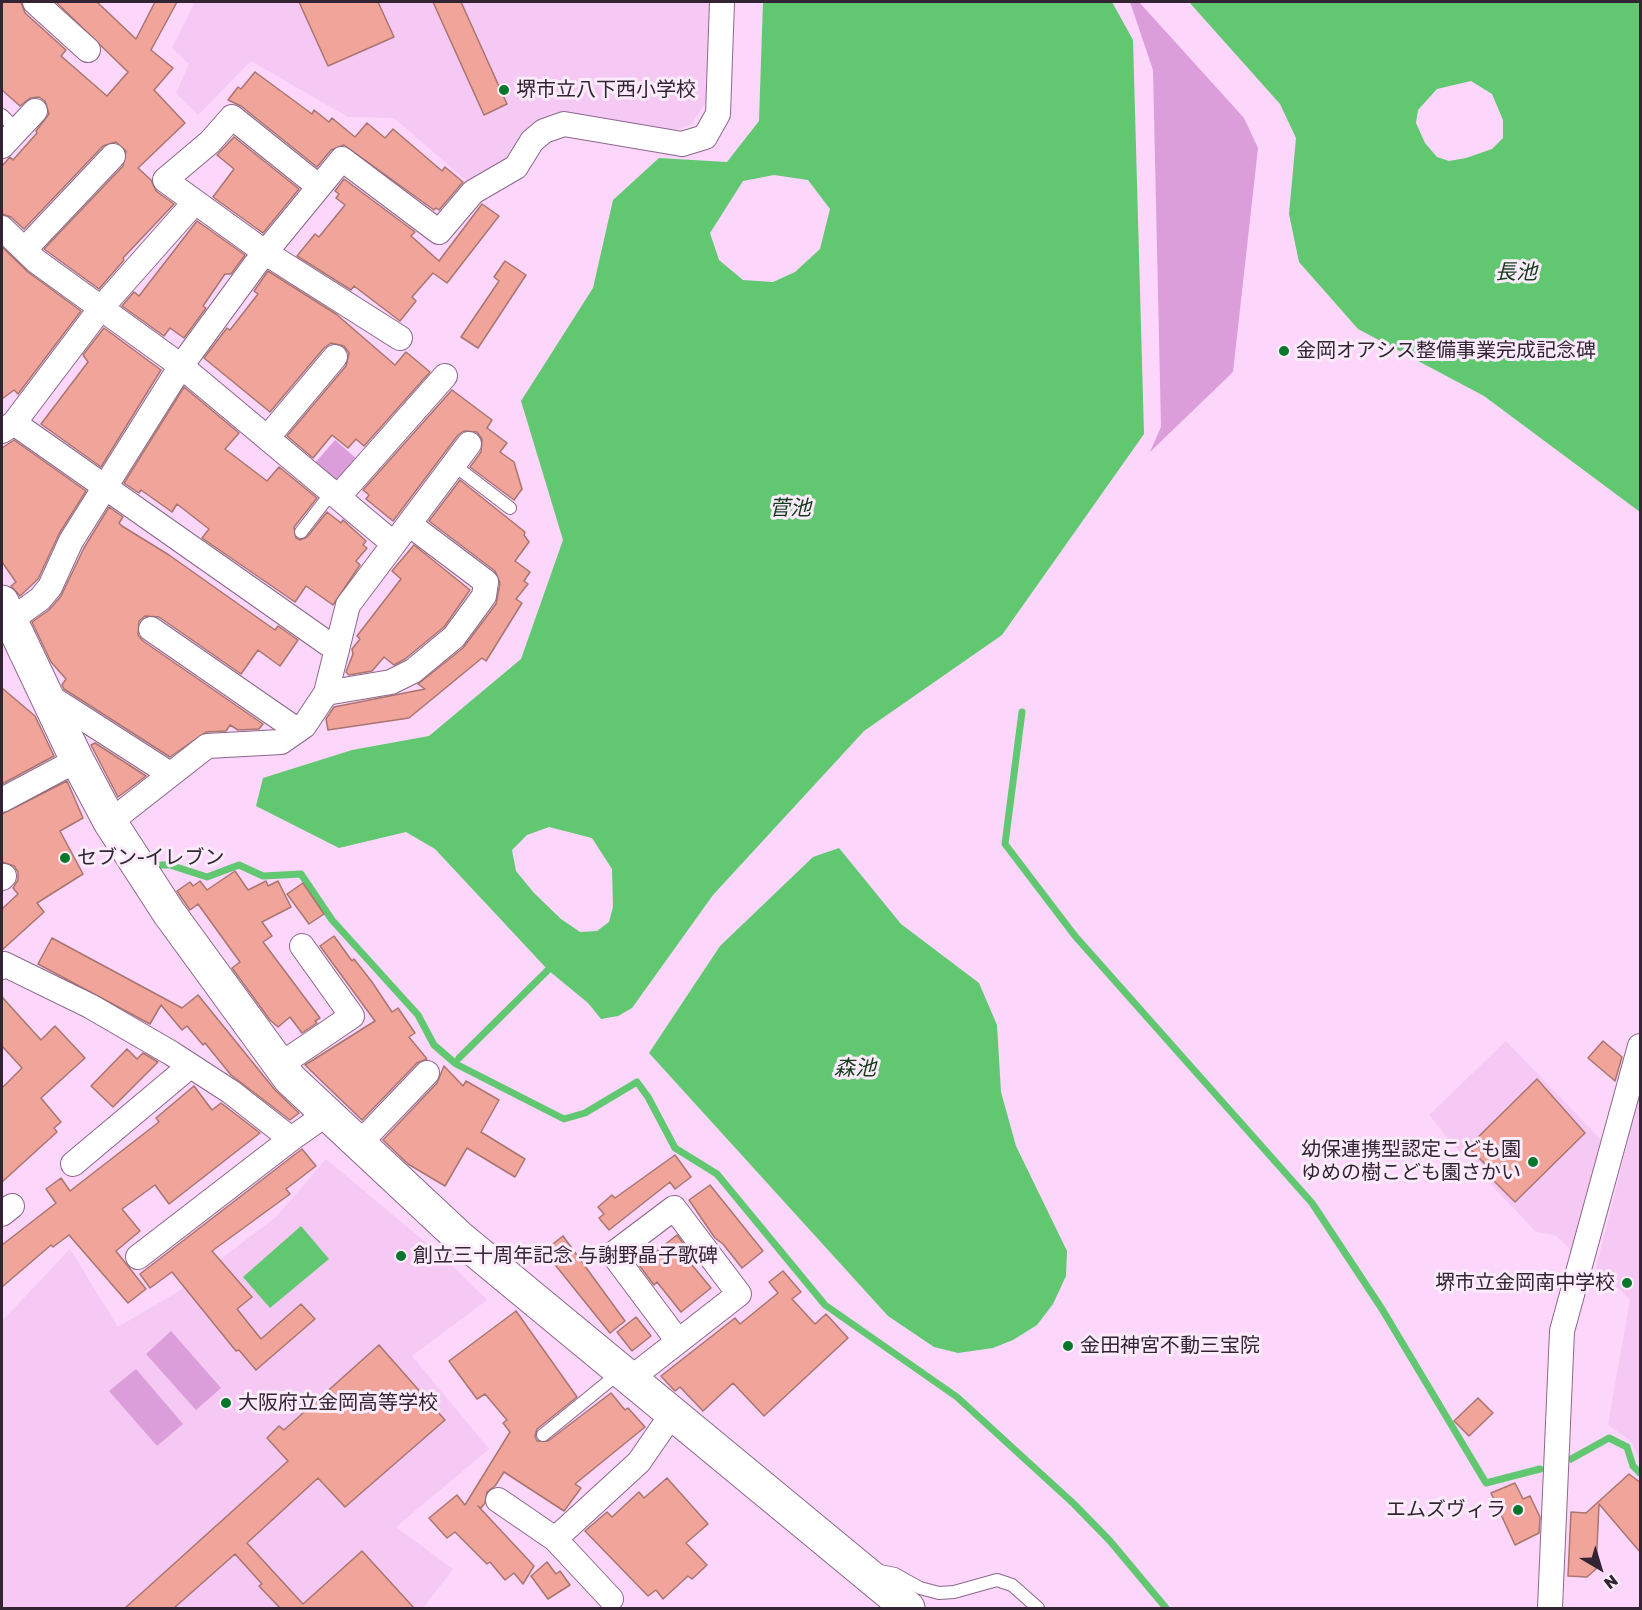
<!DOCTYPE html>
<html>
<head>
<meta charset="utf-8">
<style>
	body { margin:0 }
	#map { position:relative; width:1642px; height:1610px; overflow:hidden; background:#fdd6fc; font-family:"Golos Text",sans-serif }
	canvas { display:block }
	.frame { position:absolute; inset:0; border:3px solid #332433; pointer-events:none }
	.north { position:absolute; left:1570px; top:1538px; width:60px; height:60px; -webkit-text-stroke:4px #fcecfb; paint-order:stroke; rotate:142deg; font-size:16px; font-weight:700; line-height:24px; text-align:center; color:#332433 }
	.north::after { content:''; display:block; margin:auto; width:21px; height:27px; background:#332433; clip-path:polygon(50% 0,100% 100%,50% 72%,0 100%) }
</style>
</head>
<body>
<div id="map">
<canvas width="1642" height="1610"></canvas>
<div class="frame"></div>
<div class="north">N</div>
</div>
<script>
const context = document.querySelector('canvas').getContext('2d');
context.lineJoin = 'round';
function fillPath(path, color) {
  context.fillStyle = color;
  context.fill(path, 'evenodd');
}
function shape(rows) {
  const path = new Path2D();
  for (const r of rows) {
    path.moveTo(r[0], r[1]);
    for (let i = 2; i < r.length; i += 2) path.lineTo(r[i], r[i + 1]);
  }
  return path;
}
function trace(path, color, width, dash) {
  context.strokeStyle = color;
  context.lineWidth = width;
  context.lineCap = dash ? 'butt' : 'round';
  context.setLineDash(dash || []);
  context.stroke(path);
}
function label(font, color, halo, rows, align = 'center') {
  context.font = font + ' "Golos Text","Noto Sans JP",sans-serif';
  context.lineWidth = 6;
  context.setLineDash([]);
  context.textBaseline = 'middle';
  context.strokeStyle = halo;
  context.fillStyle = color;
  for (const [text, x, y, turn = 0] of rows) {
    context.save();
    context.translate(x, y);
    context.rotate((+turn || 0) * Math.PI / 180);
    context.textAlign = isNaN(turn) ? turn : align;
    if (halo) context.strokeText(text, 0, 0);
    context.fillText(text, 0, 0);
    context.restore();
  }
}
const built = shape([
	[195,2,711,2,707,101,691,124,680,129,662,130,592,116,562,115,539,120,525,131,509,158,470,184,394,118,348,117,251,61,198,115,176,93,189,64,172,48],
	[1506,1041,1602,1141,1573,1252,1555,1235,1536,1232,1451,1142,1429,1115],
	[1640,1092,1640,1462,1631,1441,1608,1425,1630,1299,1596,1268],
	[326,1159,443,1257,487,1300,412,1356,489,1449,396,1527,453,1569,423,1608,2,1608,2,1321,70,1249,118,1327,176,1293,276,1217]
]);
const green = shape([
	[1130,2,1139,2,1244,118,1258,148,1233,372,1150,452,1161,427,1153,70],
	[335,440,358,460,342,479,332,480,314,464],
	[171,1331,221,1388,196,1410,146,1354],
	[136,1369,183,1424,157,1446,109,1391]
]);
const water = shape([
	[763,2,1112,2,1133,40,1144,434,1002,635,864,731,713,895,632,1008,618,1016,601,1019,588,1003,548,970,435,849,406,832,339,848,256,806,263,778,352,750,429,736,521,659,563,540,521,401,593,288,613,200,659,158,727,162,759,121],
	[774,175,808,180,830,209,820,249,795,272,773,282,743,280,719,260,710,233,743,181],
	[549,827,592,838,612,869,613,907,609,922,597,931,580,932,561,919,534,893,516,871,512,850,527,835],
	[1189,2,1640,2,1640,512,1484,396,1358,329,1299,262,1289,214,1296,138,1280,104],
	[1471,81,1492,94,1503,120,1503,138,1492,149,1466,158,1449,161,1437,157,1425,143,1416,123,1418,110,1437,89],
	[839,848,901,924,979,983,997,1025,1001,1092,1016,1146,1067,1251,1066,1276,1053,1304,1037,1325,1013,1340,993,1348,958,1353,934,1347,888,1316,649,1053,720,946,813,857],
	[301,1226,329,1259,270,1308,243,1277]
]);
const stream = shape([
	[1022,712,1005,844,1075,936,1312,1203,1382,1309,1486,1483,1540,1469],
	[155,865,170,865,207,877,239,865,263,876,301,874,332,920,418,1015,434,1045,456,1064,564,1119,585,1113,637,1082,648,1097,675,1148,717,1174,825,1305,957,1397,1074,1504,1110,1541,1166,1608],
	[459,1058,548,970],
	[1571,1459,1609,1438,1627,1447,1633,1466,1640,1473]
]);
const building = shape([
	[2,2,21,2,25,13,66,50,61,56,107,96,128,72,56,2,97,2,136,39,155,2,177,2,151,50,173,68,154,90,185,123,138,168,151,180,156,191,174,204,123,258,124,260,99,289,44,249,123,166,126,151,116,142,103,146,24,229,11,217,2,214,2,166,10,157,13,160,37,133,36,131,49,114,45,101,39,97,30,98,20,106,2,90,2,2],
	[299,2,378,2,394,37,328,66,299,2],
	[433,2,461,2,507,104,484,115,433,2],
	[255,72,312,114,314,110,329,122,332,118,355,137,367,123,385,138,393,129,442,171,445,167,463,182,439,210,436,208,434,210,344,145,331,150,317,167,241,106,228,100,238,87,241,89,255,72],
	[234,137,299,189,263,233,213,197,234,169,217,155,234,137],
	[344,179,415,232,411,236,439,261,482,204,499,216,447,283,433,273,412,297,416,301,400,321,354,286,351,290,297,256,315,234,319,237,345,205,336,198,339,194,335,191,344,179],
	[197,221,245,255,231,274,225,274,203,306,206,308,184,338,170,328,164,336,122,306,134,292,139,296,197,221],
	[2,247,28,272,81,311,18,394,14,390,2,399,2,247],
	[505,261,526,275,478,348,461,337,499,281,494,277,505,261],
	[268,271,336,314,395,365,406,352,430,372,364,446,356,439,348,448,332,435,313,458,287,436,346,366,349,353,344,346,331,343,324,348,270,412,204,358,227,328,230,330,258,294,254,291,268,271],
	[104,328,161,370,101,467,41,424,88,362,83,355,104,328],
	[184,387,239,433,225,449,267,481,279,467,317,498,294,527,296,538,300,540,307,537,327,512,341,523,343,520,366,541,363,545,367,548,356,561,360,565,333,605,306,586,295,602,202,538,209,529,177,504,172,512,141,490,139,493,124,483,184,387],
	[452,390,492,420,487,428,507,443,500,452,514,462,522,489,514,500,470,467,481,452,482,439,477,432,464,431,458,435,393,521,366,499,369,495,363,490,452,390],
	[14,440,86,491,59,534,38,579,20,596,11,586,16,582,2,562,2,448,14,440],
	[460,480,525,532,524,535,529,542,515,561,530,572,524,581,528,584,516,599,522,603,486,661,482,658,409,718,328,730,326,719,334,707,425,689,418,684,463,648,496,604,500,583,495,571,429,521,460,480],
	[109,507,123,517,119,523,122,526,169,555,275,630,278,626,298,640,280,666,258,650,241,674,159,617,145,616,139,621,138,635,143,641,263,724,259,729,238,730,230,725,226,731,206,732,170,757,64,689,62,685,66,679,51,662,32,622,49,610,61,596,84,548,109,507],
	[414,545,470,590,444,627,405,659,394,665,384,657,372,671,349,675,346,672,353,654,352,649,360,639,357,636,401,579,392,571,414,545],
	[2,688,35,716,54,756,2,784,2,688],
	[95,743,146,776,118,797,91,745,95,743],
	[67,781,83,818,60,831,83,874,37,903,44,912,2,950,2,909,18,894,13,888,18,880,18,872,14,866,2,862,2,814,67,781],
	[235,871,248,890,266,881,268,886,278,881,291,907,262,922,272,936,263,942,320,1018,315,1021,317,1023,302,1033,290,1017,278,1027,270,1020,232,968,240,962,198,904,190,910,177,891,190,882,193,886,200,881,207,890,235,871],
	[303,883,324,914,309,924,287,894,303,883],
	[334,936,352,961,354,959,372,982,392,1012,398,1008,415,1033,409,1037,427,1059,417,1063,362,1120,305,1065,375,1021,320,946,334,936],
	[52,938,182,1008,198,995,275,1090,299,1113,290,1120,231,1075,205,1043,203,1045,187,1026,182,1030,161,1005,150,1024,38,964,52,938],
	[2,997,41,1040,55,1026,85,1058,41,1098,61,1122,54,1128,57,1132,2,1182,2,1088,22,1068,2,1046,2,997],
	[1603,1041,1622,1057,1615,1081,1588,1058,1603,1041],
	[127,1049,137,1059,143,1053,158,1062,113,1107,91,1086,127,1049],
	[444,1066,463,1086,466,1081,499,1100,481,1132,525,1159,515,1177,467,1148,445,1186,408,1164,383,1140,437,1083,444,1066],
	[1537,1079,1585,1133,1515,1202,1491,1178,1495,1174,1468,1147,1537,1079],
	[194,1086,212,1110,221,1103,260,1133,169,1204,155,1185,122,1209,140,1231,116,1251,146,1289,128,1303,69,1235,53,1247,51,1245,2,1287,2,1245,56,1203,46,1189,61,1178,70,1191,159,1122,156,1118,194,1086],
	[302,1149,316,1166,286,1189,290,1194,212,1251,252,1297,237,1309,261,1339,301,1304,315,1319,256,1370,239,1350,236,1351,172,1272,150,1288,140,1274,302,1149],
	[675,1155,691,1177,675,1189,670,1182,609,1230,599,1218,604,1214,598,1207,612,1195,615,1198,675,1155],
	[710,1185,763,1251,742,1268,723,1244,715,1238,689,1200,710,1185],
	[677,1235,692,1255,687,1259,711,1288,681,1312,657,1282,654,1285,639,1265,677,1235],
	[563,1236,625,1321,610,1333,544,1251,563,1236],
	[783,1271,801,1292,792,1299,815,1324,826,1314,848,1338,764,1416,733,1383,703,1411,680,1387,675,1391,672,1388,661,1376,735,1318,740,1324,778,1293,769,1282,783,1271],
	[516,1311,577,1397,537,1429,535,1436,537,1441,548,1441,611,1393,625,1410,628,1408,645,1427,575,1484,581,1488,564,1511,504,1472,495,1486,487,1492,485,1503,481,1508,478,1506,534,1566,523,1584,514,1573,505,1580,490,1562,487,1564,455,1532,447,1538,429,1518,457,1495,465,1505,510,1432,503,1423,507,1420,485,1394,477,1399,449,1361,516,1311],
	[636,1317,651,1336,632,1351,617,1332,636,1317],
	[379,1345,445,1420,345,1507,318,1478,247,1543,303,1604,362,1551,414,1608,280,1608,259,1586,262,1584,235,1554,174,1608,125,1608,288,1461,267,1438,279,1426,284,1430,379,1345],
	[1478,1398,1493,1413,1469,1436,1454,1421,1478,1398],
	[1629,1474,1641,1483,1641,1553,1599,1504,1596,1569,1587,1577,1568,1576,1571,1512,1586,1513,1629,1474],
	[667,1478,708,1524,686,1543,707,1565,692,1579,688,1576,663,1599,656,1590,648,1596,585,1531,607,1512,612,1517,639,1492,644,1498,667,1478],
	[1515,1483,1523,1499,1530,1496,1540,1517,1539,1533,1515,1545,1491,1493,1515,1483],
	[547,1562,556,1574,560,1571,570,1585,548,1599,531,1576,547,1562]
]);
const lane = shape([
	[2,115,17,130],
	[454,465,510,508],
	[301,532,332,492],
	[543,1435,619,1373],
	[875,1570,895,1574,920,1588,939,1593,954,1592,997,1580,1012,1585,1038,1608]
]);
const street = shape([
	[35,2,88,50],
	[2,146,35,111],
	[318,186,232,117,210,142,165,180,266,253,400,338],
	[2,228,36,261,181,366,394,544],
	[25,249,113,156],
	[14,423,337,650],
	[2,431,14,423,101,308,194,203],
	[267,438,335,357],
	[338,497,445,376],
	[11,620,40,599,50,587,71,541,181,366,255,265,342,159,439,232,473,192,516,167,532,141,544,131,564,124,682,144,705,137,718,114,722,2],
	[151,629,297,730],
	[44,693,170,774],
	[326,693,391,682,413,671,454,637,484,596,486,582,409,524],
	[2,800,77,760],
	[110,822,207,746,281,742,304,726,326,693,348,605,469,444],
	[2,878,4,876],
	[2,967,4,964,90,1006,171,1053,231,1092,291,1139,325,1115],
	[280,1065,352,1016,302,946],
	[358,1145,427,1073],
	[73,1164,190,1066],
	[2,1214,12,1206],
	[138,1257,291,1139],
	[630,1379,739,1294,674,1208,613,1254,678,1341],
	[498,1500,555,1539,611,1599],
	[555,1539,639,1462,672,1414],
	[1550,1608,1562,1331,1640,1046]
]);
const secondary = shape([
	[2,602,77,760,110,822,169,913,290,1079,460,1238,908,1608]
]);
const markers = [
	[504,90,6,"#08772b"],
	[1284,351,6,"#08772b"],
	[65,858,6,"#08772b"],
	[1533,1162,6,"#08772b"],
	[401,1256,6,"#08772b"],
	[1627,1283,6,"#08772b"],
	[1068,1346,6,"#08772b"],
	[226,1403,6,"#08772b"],
	[1518,1510,6,"#08772b"]
];
const poiNames = [
	["堺市立八下西小学校",516,90],
	["金岡オアシス整備事業完成記念碑",1296,351],
	["セブン-イレブン",77,858],
	["幼保連携型認定こども園",1521,1150,"right"],
	["ゆめの樹こども園さかい",1521,1173,"right"],
	["創立三十周年記念 与謝野晶子歌碑",413,1256],
	["堺市立金岡南中学校",1615,1283,"right"],
	["金田神宮不動三宝院",1080,1346],
	["大阪府立金岡高等学校",238,1403],
	["エムズヴィラ",1506,1510,"right"]
];
const waterNames = [
	["長池",1516,272],
	["菅池",790,508],
	["森池",855,1068]
];
fillPath(built, '#f5c9f4');
fillPath(green, '#db9eda');
fillPath(water, '#61c771');
trace(stream, '#61c771', 7);
fillPath(building, '#f1a49a');
trace(building, '#a8756f', 1.5);
trace(lane, '#8b688a', 14);
trace(street, '#8b688a', 26);
trace(secondary, '#8b688a', 35);
trace(lane, '#fff', 12);
trace(street, '#fff', 24);
trace(secondary, '#fff', 33);
for (const [x, y, r, color] of markers) {
  const dot = new Path2D();
  dot.arc(x, y, r, 0, 2 * Math.PI);
  context.fillStyle = color;
  context.fill(dot);
  trace(dot, '#fcecfb', 2);
}
label('20px', '#332433', '#fcecfb', poiNames, 'left');
label('italic 21px', '#123b1a', '#fcecfb', waterNames);
</script>
</body>
</html>
